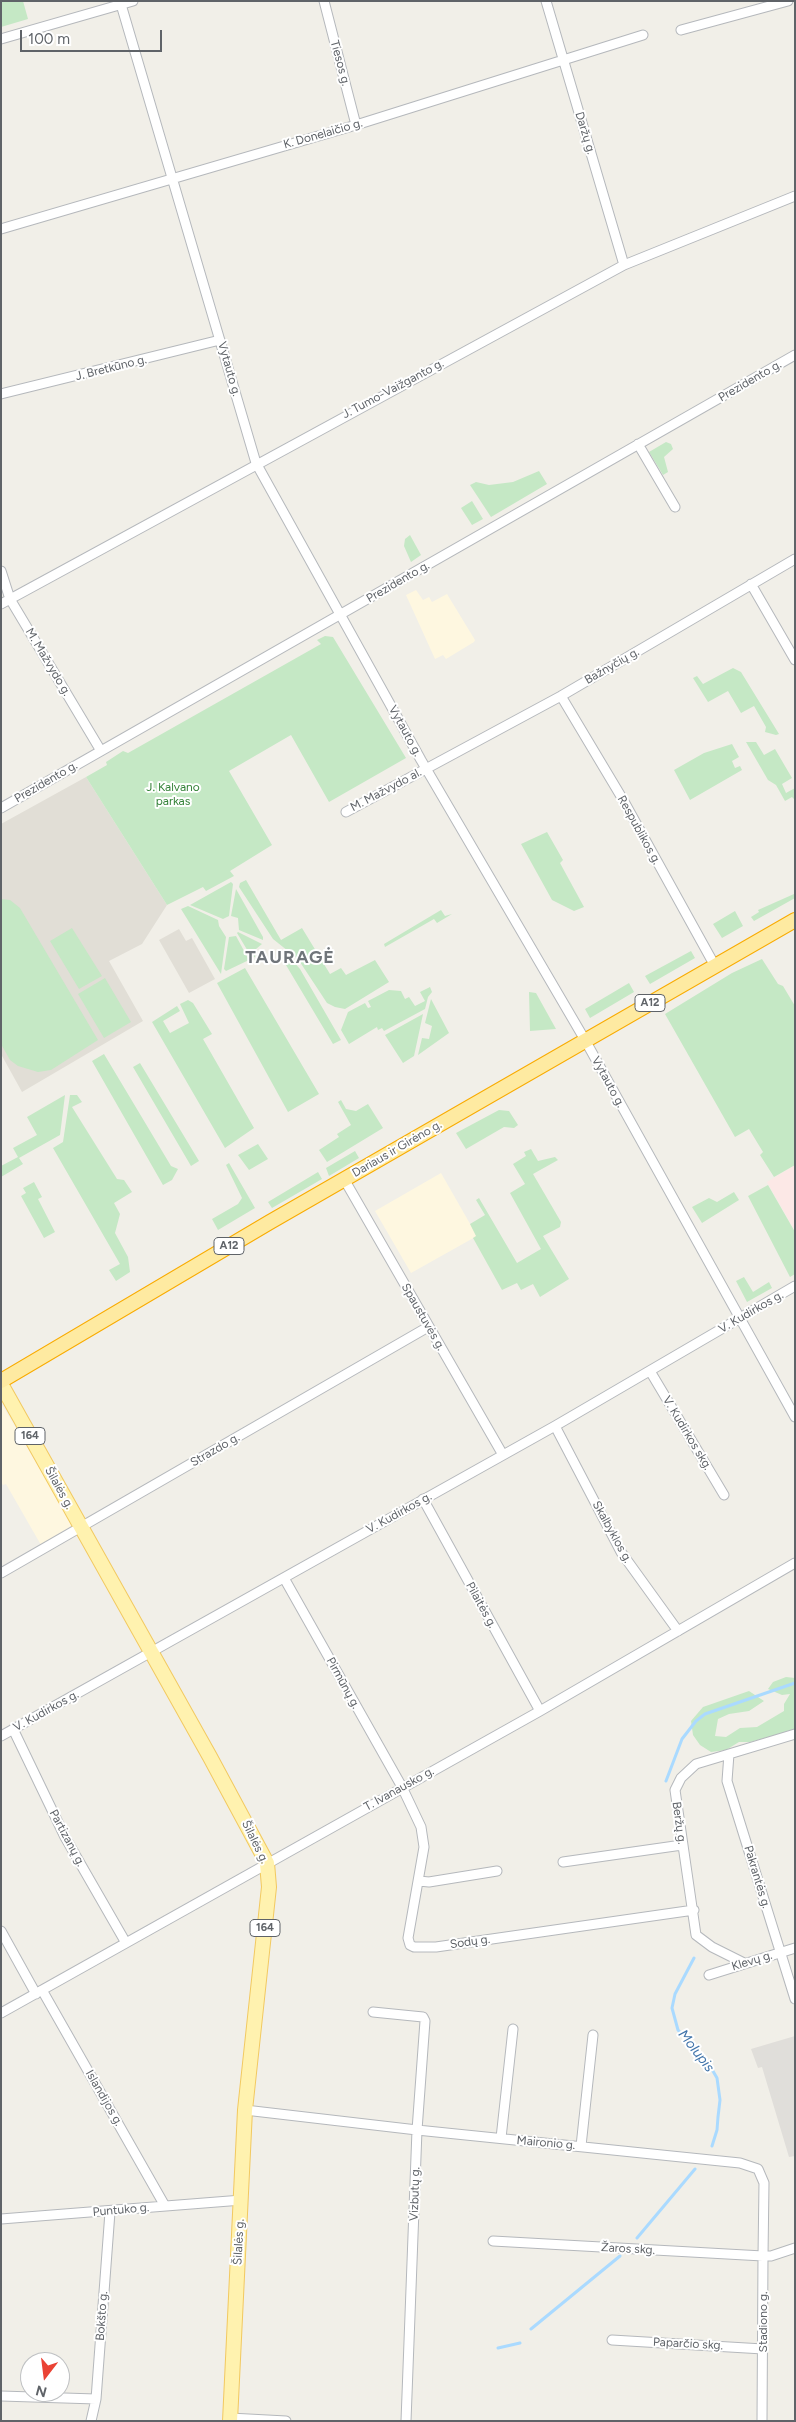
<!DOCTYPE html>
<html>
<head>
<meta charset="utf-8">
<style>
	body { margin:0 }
	#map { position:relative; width:796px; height:2422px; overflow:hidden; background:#f1efe8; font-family:Figtree,sans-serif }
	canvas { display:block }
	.frame { position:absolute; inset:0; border:2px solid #5f6368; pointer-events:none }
	.north { position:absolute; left:20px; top:2352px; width:50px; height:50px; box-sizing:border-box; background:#fff; border:1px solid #bfc1c3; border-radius:50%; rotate:195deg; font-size:14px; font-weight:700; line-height:20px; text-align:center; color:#5f6368 }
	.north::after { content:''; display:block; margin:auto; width:18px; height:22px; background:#ea4335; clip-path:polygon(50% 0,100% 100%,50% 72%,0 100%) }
	.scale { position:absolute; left:20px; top:30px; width:142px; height:22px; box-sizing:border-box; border:2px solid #5f6368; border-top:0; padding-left:6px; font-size:15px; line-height:18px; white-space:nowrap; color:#5f6368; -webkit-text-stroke:4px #fff; paint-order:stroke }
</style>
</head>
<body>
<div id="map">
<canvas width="796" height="2422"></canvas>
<div class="frame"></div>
<div class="north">N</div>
<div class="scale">100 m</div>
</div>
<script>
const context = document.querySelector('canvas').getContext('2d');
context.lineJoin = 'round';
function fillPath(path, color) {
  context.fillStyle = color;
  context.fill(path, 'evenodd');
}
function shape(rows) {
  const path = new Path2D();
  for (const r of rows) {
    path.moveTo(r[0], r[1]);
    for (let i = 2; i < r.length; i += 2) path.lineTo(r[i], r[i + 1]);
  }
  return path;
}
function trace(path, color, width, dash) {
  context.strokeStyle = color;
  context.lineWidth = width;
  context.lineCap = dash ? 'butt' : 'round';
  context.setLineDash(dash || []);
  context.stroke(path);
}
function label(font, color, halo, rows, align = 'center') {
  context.font = font + ' Figtree,sans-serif';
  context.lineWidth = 4;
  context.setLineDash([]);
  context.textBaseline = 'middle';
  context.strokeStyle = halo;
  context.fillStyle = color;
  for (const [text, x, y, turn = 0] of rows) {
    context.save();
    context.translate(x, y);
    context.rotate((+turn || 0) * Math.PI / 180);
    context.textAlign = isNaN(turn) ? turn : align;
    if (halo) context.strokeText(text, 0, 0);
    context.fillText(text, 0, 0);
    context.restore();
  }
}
const commercial = shape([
	[416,590,423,600,429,597,432,602,447,594,475,640,474,642,446,659,443,655,435,659,406,595],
	[441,1173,477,1236,411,1273,375,1211],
	[1,1403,74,1527,41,1545,6,1484,3,1485,1,1482]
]);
const industrial = shape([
	[795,2036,795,2156,789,2157,762,2067,758,2068,751,2049]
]);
const education = shape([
	[86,777,167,905,142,944,109,961,143,1021,22,1092,1,1054,1,824],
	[179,929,186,941,192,938,215,979,189,993,159,940]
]);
const medical = shape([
	[795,1165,795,1231,767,1182]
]);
const green = shape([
	[1,1,23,1,28,19,1,27],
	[666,442,671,444,673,449,664,457,668,472,663,475,649,452],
	[539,471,547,484,491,517,470,485,476,482,489,485,513,482],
	[472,501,483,519,472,525,461,508],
	[410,535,421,555,411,562,404,546,405,539],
	[325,636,333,637,406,758,329,802,291,735,229,771,272,845,230,871,234,876,206,891,203,887,167,905,86,777,107,765,106,762,123,751,128,753,321,644,317,640],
	[733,668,741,672,779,734,776,735,765,732,766,727,754,706,741,713,728,691,708,702,693,678,697,676,703,684],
	[746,742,756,742,764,755,775,749,792,778,782,784,786,793,795,788,795,800,792,797,785,801,776,785,768,780],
	[732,744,739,757,732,761,735,768,740,766,742,770,690,800,674,770,704,753],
	[547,832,563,860,560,863,584,907,574,911,552,900,521,844],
	[246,880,281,940,302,928,330,974,341,968,346,975,375,960,389,982,345,1009,335,1007,327,1003,298,959,273,939,239,887,240,883],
	[231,882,233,884,229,916,223,919,190,905],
	[236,889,263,937,263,940,239,930,238,918,231,916],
	[794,894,795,898,754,921,751,917,759,912,758,910],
	[1,899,10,900,20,908,98,1040,51,1070,38,1072,18,1066,10,1060,1,1044],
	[188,906,218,920,219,926,226,937,221,974,181,909],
	[441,910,445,916,452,914,437,923,434,919,385,947,384,944],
	[735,911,743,926,722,938,713,924],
	[72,928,102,976,79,989,50,941],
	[238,932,262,944,256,949,255,957,252,958,237,933],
	[236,936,249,960,226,971,224,969,229,937],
	[691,951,695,958,650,984,645,976],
	[280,955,293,961,300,969,341,1040,333,1044],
	[762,959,778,984,783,986,795,1006,795,1165,774,1177,760,1155,763,1152,749,1129,735,1137,665,1014,732,973],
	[245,968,319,1094,288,1112,217,983],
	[105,978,131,1022,104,1038,78,994],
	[629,983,634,992,590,1018,585,1009],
	[430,987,432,992,428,997,425,1009,384,1031,382,1028,378,1030,377,1027,349,1044,341,1030,348,1012,365,1003,368,1008,371,1007,368,1001,389,990,401,991,405,999,409,997,415,1006,425,1001,420,992],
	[529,992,536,993,556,1029,530,1031],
	[431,999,449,1033,418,1055,422,1038,429,1039,432,1026,425,1023],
	[188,1000,193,1003,212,1034,203,1039,254,1128,225,1148,152,1022,177,1006,180,1011,163,1021,170,1033,189,1023,180,1004],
	[423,1014,414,1056,403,1063,385,1035],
	[104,1054,171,1166,178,1169,172,1180,163,1185,92,1061],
	[140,1063,199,1161,191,1166,133,1067],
	[65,1095,60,1135,19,1158,23,1164,1,1177,1,1166,18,1157,13,1148,37,1135,27,1117],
	[70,1095,77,1095,82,1102,72,1107,117,1179,124,1180,132,1192,114,1203,120,1214,115,1233,128,1257,130,1272,116,1281,109,1270,120,1264,53,1148,63,1142],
	[341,1100,346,1109,356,1111,368,1104,383,1128,327,1162,319,1150,339,1137,337,1134,351,1125,338,1102],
	[499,1110,509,1111,518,1125,514,1128,504,1127,466,1149,456,1133],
	[258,1144,268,1159,249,1170,238,1155],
	[531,1149,538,1161,555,1157,558,1160,533,1174,561,1222,560,1227,543,1236,569,1279,540,1297,533,1284,521,1290,517,1283,502,1290,473,1238,476,1236,470,1224,485,1215,476,1200,479,1198,517,1263,541,1249,510,1193,525,1184,513,1164,526,1156,524,1152],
	[355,1151,359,1158,329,1176,326,1168],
	[229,1163,255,1208,218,1230,212,1219,238,1204,242,1198,226,1165],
	[318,1172,322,1179,272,1208,268,1202],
	[34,1182,42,1197,38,1199,55,1232,44,1238,21,1196,26,1193,23,1188],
	[768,1185,795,1232,795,1274,790,1277,748,1196],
	[734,1192,739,1200,702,1223,692,1207,709,1198,717,1202],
	[744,1277,753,1292,769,1282,772,1288,747,1302,736,1281],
	[786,1677,795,1678,795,1730,750,1742,739,1742,726,1750,711,1752,700,1745,693,1735,691,1721,703,1707,749,1691,764,1701,749,1711,729,1714,718,1719,715,1736,726,1737,740,1728,757,1727,784,1711,784,1704,790,1694,782,1695,768,1689,773,1682]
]);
const stream = shape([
	[666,1781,682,1739,696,1721,705,1714,795,1683],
	[694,1958,675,1994,672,2008,678,2030,710,2066,717,2078,720,2100,718,2117,717,2130,712,2146],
	[637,2238,695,2169],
	[531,2329,620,2256],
	[498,2348,520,2343]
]);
const minor = shape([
	[120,1,256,463,421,760,585,1040,795,1417],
	[324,1,356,125],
	[546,1,624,265],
	[681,30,788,1],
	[1,39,133,1],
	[1,229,356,125,643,35],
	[1,394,220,340],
	[638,444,675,507],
	[1,571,10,599,101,751],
	[751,584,795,660],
	[1,604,624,265,795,196],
	[561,696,622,798,715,966],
	[1,808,795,355],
	[346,812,561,696,795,559],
	[344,1179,503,1455],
	[650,1371,724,1495],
	[555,1426,621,1552,678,1631],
	[423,1499,540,1711],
	[1,1573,428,1327],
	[284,1578,402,1787,421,1827,424,1847,408,1938,410,1945,414,1947,436,1947,694,1910],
	[13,1729,65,1837,126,1943],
	[1,1736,555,1426,795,1286],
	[729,1754,727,1781,795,1999],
	[563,1862,682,1845],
	[419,1881,429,1882,497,1871],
	[1,1931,36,1994],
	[744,1963,712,1947,696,1935,675,1790,681,1778,696,1764,795,1734],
	[709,1975,795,1948],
	[42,1990,165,2206],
	[373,2012,423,2017,425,2021,417,2130,406,2421],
	[1,2013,540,1711,795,1563],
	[245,2110,417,2130,740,2163,758,2169,764,2183,763,2256,493,2241],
	[501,2138,513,2029],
	[581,2146,593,2035],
	[1,2219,242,2200],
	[612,2340,763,2349],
	[1,2396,96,2399],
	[230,2418,286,2421],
	[91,2421,96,2399,110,2212],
	[762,2421,763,2256,771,2256,795,2248]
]);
const primary = shape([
	[1,1384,210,1757,267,1863,269,1887,245,2110,230,2421]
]);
const trunk = shape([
	[1,1381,270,1222,795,920]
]);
const shields = [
	[650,1003,30],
	[229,1246,30],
	[30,1436,30],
	[265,1928,30]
];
const shieldNames = [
	["A12",650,1003],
	["A12",229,1246],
	["164",30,1436],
	["164",265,1928]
];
const streetNames = [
	["Tiesos g.",340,63,75],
	["Daržų g.",585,133,73],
	["K. Donelaičio g.",323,134,-16],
	["J. Bretkūno g.",111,368,-14],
	["Vytauto g.",229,369,74],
	["Prezidento g.",750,381,-30],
	["J. Tumo-Vaižganto g.",393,389,-28],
	["Prezidento g.",398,582,-30],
	["M. Mažvydo g.",48,662,59],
	["Bažnyčių g.",612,666,-30],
	["Vytauto g.",405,731,61],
	["Prezidento g.",46,782,-30],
	["M. Mažvydo al.",386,790,-28],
	["Respublikos g.",639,830,61],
	["Vytauto g.",608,1082,61],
	["Dariaus ir Girėno g.",397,1149,-30],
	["V. Kudirkos g.",751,1312,-30],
	["Spaustuvės g.",423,1317,60],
	["V. Kudirkos skg.",687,1433,59],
	["Strazdo g.",215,1450,-30],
	["Šilalės g.",59,1488,61],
	["V. Kudirkos g.",399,1513,-29],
	["Skalbyklos g.",612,1532,61],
	["Pilaitės g.",481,1605,61],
	["Pirmūnų g.",343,1683,61],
	["V. Kudirkos g.",46,1711,-29],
	["T. Ivanausko g.",399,1789,-29],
	["Beržų g.",679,1823,82],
	["Partizanų g.",67,1838,62],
	["Šilalės g.",255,1842,64],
	["Pakrantės g.",757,1877,73],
	["Sodų g.",470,1942,-8],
	["Klevų g.",752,1961,-17],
	["Islandijos g.",104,2098,60],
	["Maironio g.",546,2143,5],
	["Vizbutų g.",415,2194,-88],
	["Puntuko g.",121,2210,-5],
	["Šilalės g.",239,2242,-87],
	["Žaros skg.",628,2249,3],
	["Bokšto g.",102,2316,-86],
	["Stadiono g.",763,2322,-90],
	["Paparčio skg.",688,2344,3]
];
const parkNames = [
	["J. Kalvano",173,787],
	["parkas",173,801]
];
const waterNames = [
	["Molupis",696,2051,52]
];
const districtNames = [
	["TAURAGĖ",290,958]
];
fillPath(commercial, '#fef7e0');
fillPath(industrial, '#e0deda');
fillPath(education, '#e1ded6');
fillPath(medical, '#fce8e6');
fillPath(green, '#c5e8c5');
trace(stream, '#aadaff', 3);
trace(minor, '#b5b8bc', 11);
trace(primary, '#f2c960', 16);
trace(trunk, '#f9ab00', 16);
trace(minor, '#fff', 9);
trace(primary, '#fff2af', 14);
trace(trunk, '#feeaa1', 14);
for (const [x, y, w] of shields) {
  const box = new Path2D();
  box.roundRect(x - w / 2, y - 8.5, w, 17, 4);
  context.fillStyle = '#fff';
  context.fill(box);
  trace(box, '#5f6368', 1);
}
label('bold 11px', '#5f6368', null, shieldNames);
label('12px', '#5f6368', '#fff', streetNames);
label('12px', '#348238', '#fff', parkNames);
label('italic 14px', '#4174aa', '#fff', waterNames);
context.letterSpacing = '1px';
label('bold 18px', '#70757a', '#fff', districtNames);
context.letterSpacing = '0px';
</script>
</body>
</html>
